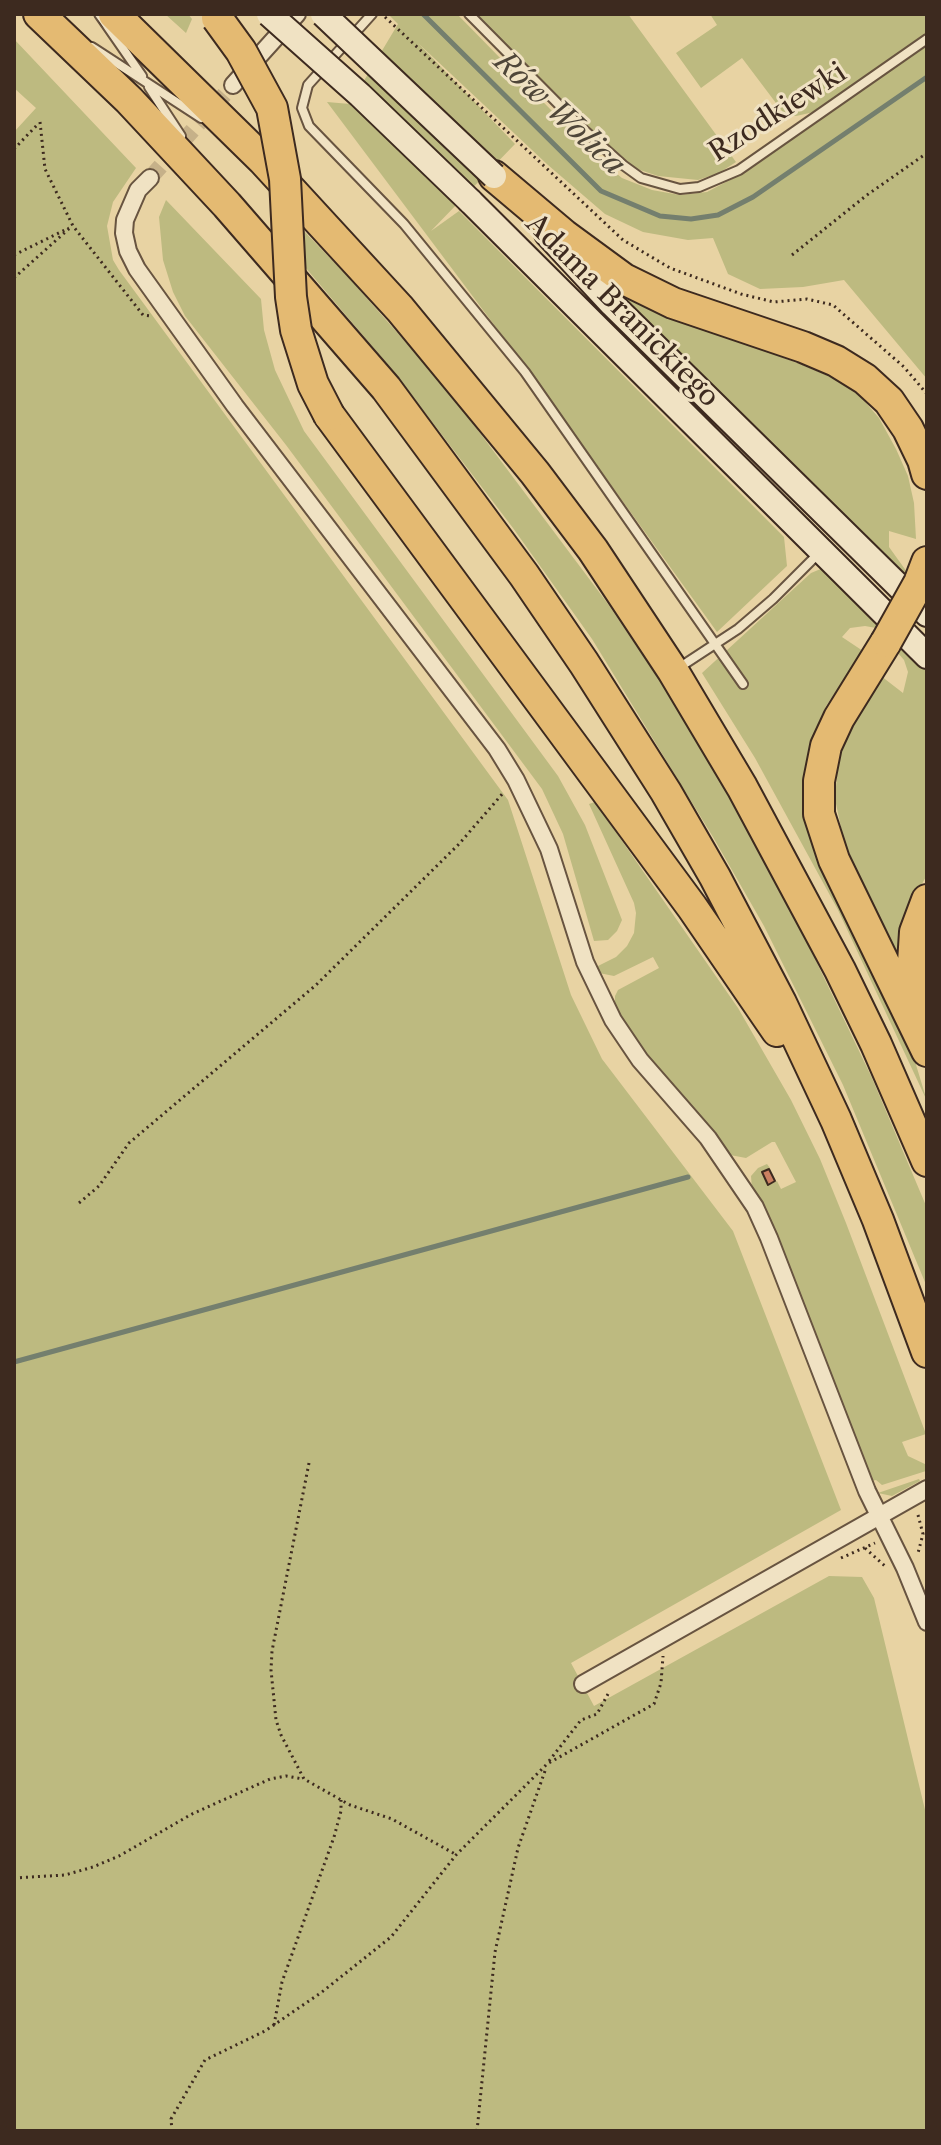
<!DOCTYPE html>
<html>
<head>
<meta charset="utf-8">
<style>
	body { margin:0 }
	#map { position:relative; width:941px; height:2145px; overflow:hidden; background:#e8d3a3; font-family:"Libre Caslon Text",serif }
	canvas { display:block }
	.frame { position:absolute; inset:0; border:16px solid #3d2a1f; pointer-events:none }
</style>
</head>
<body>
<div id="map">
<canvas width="941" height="2145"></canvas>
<div class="frame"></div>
</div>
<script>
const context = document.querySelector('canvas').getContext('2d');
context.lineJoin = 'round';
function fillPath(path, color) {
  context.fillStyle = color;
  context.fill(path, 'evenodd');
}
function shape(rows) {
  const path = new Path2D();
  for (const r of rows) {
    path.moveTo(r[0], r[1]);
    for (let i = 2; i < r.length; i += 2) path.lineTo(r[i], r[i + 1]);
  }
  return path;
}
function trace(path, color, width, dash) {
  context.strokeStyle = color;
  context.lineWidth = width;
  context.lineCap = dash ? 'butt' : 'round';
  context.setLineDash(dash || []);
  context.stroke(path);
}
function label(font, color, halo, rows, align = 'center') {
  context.font = font + ' "Libre Caslon Text",serif';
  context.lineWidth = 6;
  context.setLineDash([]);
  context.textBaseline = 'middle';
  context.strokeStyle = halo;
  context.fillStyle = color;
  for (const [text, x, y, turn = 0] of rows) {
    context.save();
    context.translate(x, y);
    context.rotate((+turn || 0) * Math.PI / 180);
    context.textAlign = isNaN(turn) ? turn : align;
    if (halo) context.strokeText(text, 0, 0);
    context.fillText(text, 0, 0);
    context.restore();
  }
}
const green = shape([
	[165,14,188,14,192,19,186,33],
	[388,14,457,14,601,161,622,178,652,190,680,195,707,192,745,172,927,45,927,379,844,280,803,287,760,289,728,274,713,238,688,240,643,232,605,214,548,165,418,43,515,144,431,231,459,211,784,537,787,566,717,632,528,370,327,102,350,104,398,24],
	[476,14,628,14,736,162,719,173,698,180,658,176,634,168,556,97],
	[710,14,927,14,927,34,814,112,796,116,777,116,782,111,742,58,701,88,676,53,717,25],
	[14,39,136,168,113,202,107,226,113,260,119,270,508,800,571,995,602,1059,733,1231,841,1510,571,1663,594,1706,829,1576,862,1577,874,1598,927,1818,927,2131,14,2131,14,132,36,108,14,88],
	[166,200,261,299,264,330,275,370,304,431,558,776,585,825,622,920,617,931,608,940,594,941,563,834,542,789,286,445,185,316,173,292,163,260,159,217],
	[304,231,349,278,447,389,608,604,683,715,783,892,872,1078,927,1208,927,1287,843,1085,764,926,713,837,592,639,513,528,394,372,305,267],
	[612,289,640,303,805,366,842,382,860,396,879,418,896,449,908,476,914,503,916,539,889,531,889,547,907,572,904,578,669,342],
	[823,568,880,623,876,628,865,626,850,628,842,637,863,651,826,706,810,744,804,775,804,802,807,822,907,1035,927,1101,838,910,755,758,702,673,811,573],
	[902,645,927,672,927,875,915,896,903,966,852,864,844,842,835,799,838,762,844,742,881,676,903,693,908,672,904,660,897,652],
	[595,802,738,1008,791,1100,820,1159,846,1223,926,1434,902,1442,908,1456,927,1465,926,1471,882,1485,876,1480,871,1481,850,1424,752,1189,751,1176,758,1168,767,1164,770,1168,761,1172,768,1185,777,1181,781,1189,796,1182,775,1142,772,1142,746,1158,730,1155,657,1070,615,1007,615,996,618,990,659,968,653,957,614,976,599,973,596,967,616,957,627,946,634,933,636,913,634,903,589,804],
	[919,1479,920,1481,892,1496,878,1493]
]);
const stream = shape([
	[423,14,601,191,660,216,691,219,718,215,753,197,927,77],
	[14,1362,688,1177]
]);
const building = shape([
	[769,1169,775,1181,768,1185,762,1172,769,1169]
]);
const streetTunnel = shape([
	[150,178,233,85]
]);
const path = shape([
	[385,17,623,240,670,268,741,294,774,302,807,299,833,305,904,367,927,394],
	[40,122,45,169,73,226,143,315,151,316],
	[14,149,39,123],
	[14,255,69,228],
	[792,255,867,195,927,153],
	[14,278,71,227],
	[79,1203,99,1186,129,1143,316,985,459,844,504,792],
	[309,1463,272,1651,271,1670,276,1720,281,1735,304,1779,350,1805,392,1819,455,1854],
	[918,1515,923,1534,918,1553],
	[865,1548,886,1567],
	[841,1558,875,1543],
	[549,1761,581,1720,597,1714,608,1694],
	[14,1878,65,1875,93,1867,119,1856,192,1814,270,1779,286,1776,303,1779],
	[274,2025,282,1982,334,1837,341,1811,341,1800],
	[172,2131,171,2119,205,2060,265,2031,322,1992,391,1937,456,1855,547,1764,654,1704,661,1683,663,1656],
	[477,2131,495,1952,518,1848,546,1768]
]);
const lane = shape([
	[99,14,142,76],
	[372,14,308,85,302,108,309,126,404,224,525,372,743,684],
	[469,14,584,130,623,165,641,178,680,189,699,187,739,170,927,39],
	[92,47,201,118],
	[149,87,181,136],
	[677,669,738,629,773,599,818,554]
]);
const street = shape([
	[233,85,297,14],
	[150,178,138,190,125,220,124,233,128,251,137,269,235,406,497,749,516,780,549,849,585,962,613,1020,640,1060,708,1138,755,1207,769,1238,867,1491,905,1568,927,1622],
	[583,1684,927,1489]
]);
const secondary = shape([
	[470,201,927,656],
	[547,234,612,304,927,614]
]);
const highway = shape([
	[39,14,129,100,227,205,386,388,524,575,584,663,666,792,715,877,781,1003,836,1120,878,1220,927,1352],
	[114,14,263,160,400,309,535,473,593,550,673,671,742,787,840,970,876,1044,927,1161],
	[494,176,564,235,624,279,673,303,803,347,836,361,865,379,889,401,908,429,923,460,927,474],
	[329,415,692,907,777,1031],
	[919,583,927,562],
	[886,642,839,718,826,746,819,781,819,814,834,860,927,1051],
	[923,1016,913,963,915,932,927,900]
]);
const secondaryBridge = shape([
	[269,14,360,95,470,201],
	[323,14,494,176]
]);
const highwayBridge = shape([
	[217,18,241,51,272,108,285,179,291,297,296,330,313,384,329,415],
	[886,642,919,583]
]);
const streetNames = [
	["Rzodkiewki",778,113,-33],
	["Adama Branickiego",622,311,45]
];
const waterNames = [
	["Rów Wolica",559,114,43]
];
fillPath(green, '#bdba80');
trace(stream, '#747f6e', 5);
fillPath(building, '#cb8061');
trace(building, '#3d2a1f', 2);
trace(streetTunnel, '#c6b189', 16, [16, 8]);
trace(lane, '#685440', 12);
trace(street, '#685440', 20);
trace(secondary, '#3d2a1f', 28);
trace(highway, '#3d2a1f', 34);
trace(path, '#3d2a1f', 3, [2, 4]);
trace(lane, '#f0e2c3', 8);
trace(street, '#f0e2c3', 16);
trace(secondary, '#f0e2c3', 24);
trace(highway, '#e4ba72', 30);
trace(secondaryBridge, '#3d2a1f', 28, []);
trace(highwayBridge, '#3d2a1f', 34, []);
trace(secondaryBridge, '#f0e2c3', 24);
trace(highwayBridge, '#e4ba72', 30);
label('28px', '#3d2a1f', '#f0e2c3', streetNames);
label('italic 30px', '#4f4639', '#f0e2c3', waterNames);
</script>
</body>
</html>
